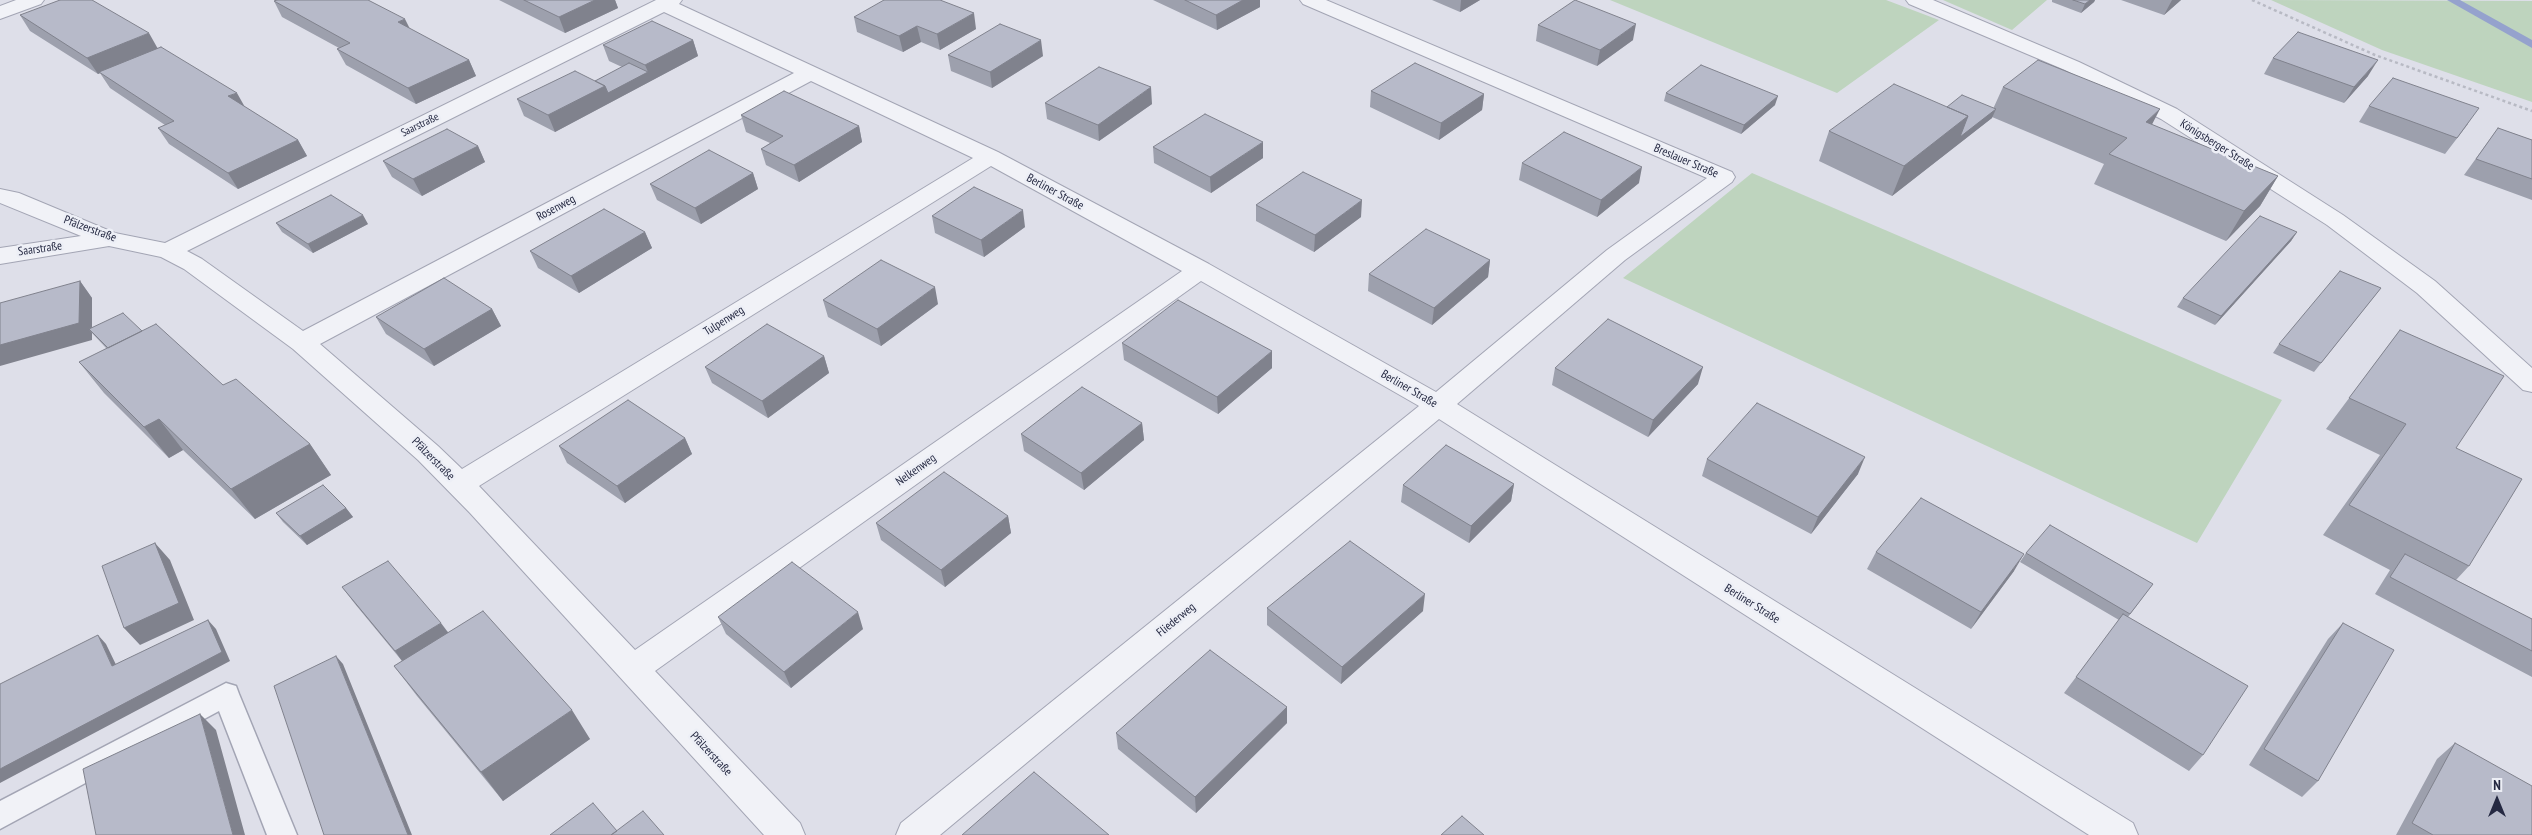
<!DOCTYPE html>
<html>
<head>
<meta charset="utf-8">
<style>
	body { margin:0 }
	#map { position:relative; width:2532px; height:835px; overflow:hidden; background:#dedfe9; font-family:"PT Sans Narrow",sans-serif }
	canvas { display:block }
	.north { position:absolute; left:2472px; top:775px; width:50px; height:50px; -webkit-text-stroke:4px #edeff6; paint-order:stroke; rotate:0deg; font-size:14px; font-weight:700; line-height:20px; text-align:center; color:#252942 }
	.north::after { content:''; display:block; margin:auto; width:18px; height:22px; background:#252942; clip-path:polygon(50% 0,100% 100%,50% 72%,0 100%) }
</style>
</head>
<body>
<div id="map">
<canvas width="2532" height="835"></canvas>
<div class="north">N</div>
</div>
<script>
const context = document.querySelector('canvas').getContext('2d');
context.lineJoin = 'round';
function fillPath(path, color) {
  context.fillStyle = color;
  context.fill(path, 'evenodd');
}
function shape(rows) {
  const path = new Path2D();
  for (const r of rows) {
    path.moveTo(r[0], r[1]);
    for (let i = 2; i < r.length; i += 2) path.lineTo(r[i], r[i + 1]);
  }
  return path;
}
function trace(path, color, width, dash) {
  context.strokeStyle = color;
  context.lineWidth = width;
  context.lineCap = dash ? 'butt' : 'round';
  context.setLineDash(dash || []);
  context.stroke(path);
}
function label(font, color, halo, rows, align = 'center') {
  context.font = font + ' "PT Sans Narrow",sans-serif';
  context.lineWidth = 5;
  context.setLineDash([]);
  context.textBaseline = 'middle';
  context.strokeStyle = halo;
  context.fillStyle = color;
  for (const [text, x, y, turn = 0] of rows) {
    context.save();
    context.translate(x, y);
    context.rotate((+turn || 0) * Math.PI / 180);
    context.textAlign = isNaN(turn) ? turn : align;
    if (halo) context.strokeText(text, 0, 0);
    context.fillText(text, 0, 0);
    context.restore();
  }
}
const green = shape([
	[1610,0,1886,0,1939,20,1837,93],
	[1943,0,2047,0,2012,30],
	[2271,0,2532,1,2532,102,2382,50],
	[1752,173,2282,400,2197,543,1623,278]
]);
const stream = shape([
	[2447,0,2460,0,2532,40,2532,48,2447,0]
]);
const path = shape([
	[2252,0,2375,55,2532,111]
]);
const lane = shape([
	[226,683,236,686,239,694,297,835,267,835,219,711,0,829,0,801,226,683]
]);
const street = shape([
	[16,0,44,0,41,4,0,19,0,6,16,0],
	[682,0,679,4,998,152,1209,264,1436,392,1607,250,1707,178,1303,4,1300,0,1326,0,1732,172,1735,177,1732,182,1625,260,1457,404,2133,823,2138,835,2089,835,1439,419,940,835,896,835,901,823,1419,406,1201,281,655,671,800,823,805,835,764,835,470,513,418,460,293,349,184,269,161,257,109,246,0,264,0,248,81,236,0,203,0,189,19,193,115,233,165,243,656,0,682,0],
	[664,12,794,73,303,331,202,259,187,251,664,12],
	[811,81,973,158,462,469,438,446,320,344,811,81],
	[991,166,1182,271,635,650,479,486,991,166],
	[1906,0,1933,0,2079,62,2177,109,2343,215,2435,281,2532,368,2532,392,2523,390,2417,293,2327,225,2161,119,2065,70,1909,4,1906,0]
]);
const wall = shape([
	[499,0,615,0,618,8,565,33],
	[1153,0,1260,0,1260,7,1217,30],
	[1432,0,1480,0,1460,12],
	[2052,0,2095,0,2094,2,2081,13,2052,2],
	[2121,0,2181,0,2164,15],
	[274,1,410,29,469,60,476,76,416,104,346,65,337,49,339,48,282,17],
	[20,15,158,48,245,107,298,140,307,156,238,189,169,144,158,128,165,125,110,88,100,73,98,74,30,31],
	[854,17,976,29,940,50,921,42,903,52,857,32],
	[1538,25,1633,40,1597,66,1536,41],
	[693,40,698,56,555,132,524,116,517,99,595,81,622,67,609,61,603,45],
	[948,55,1043,56,992,88,951,71],
	[2273,58,2368,76,2344,103,2264,74],
	[2003,87,2152,125,2278,176,2260,206,2226,241,2094,184,2104,164,1992,117,1992,118,1892,196,1819,161,1829,131,1947,107,1993,109],
	[1371,91,1484,94,1482,110,1439,140,1370,107],
	[1666,93,1775,105,1741,134,1664,101],
	[1045,103,1152,104,1099,141,1047,119],
	[2369,106,2468,124,2445,154,2359,122],
	[741,115,859,126,862,142,799,182,766,165,761,149,770,143,746,132],
	[2498,128,2532,140,2532,200,2464,175],
	[478,146,485,162,422,196,392,177,383,161],
	[1153,147,1263,158,1211,193,1154,163],
	[1522,163,1639,183,1597,217,1519,180],
	[753,173,758,189,701,224,657,200,650,184],
	[1256,205,1361,217,1314,252,1256,221],
	[932,216,1025,227,984,257,935,233],
	[276,223,368,224,313,253,282,232],
	[645,232,652,248,579,293,538,268,530,251],
	[2297,232,2291,241,2215,325,2177,307,2183,298],
	[1490,260,1488,277,1432,325,1368,291,1369,274],
	[80,281,92,298,92,327,142,331,310,444,331,475,255,519,183,450,169,458,104,393,79,362,107,349,92,333,92,340],
	[2381,288,2314,372,2273,353,2279,344],
	[823,300,938,304,881,346,828,317],
	[492,309,501,326,434,366,386,334,376,317],
	[2400,330,2456,448,2469,566,2456,580,2532,619,2532,677,2375,594,2390,570,2323,535,2380,455,2326,429],
	[1122,343,1272,368,1218,414,1124,360],
	[824,356,829,373,768,418,712,383,705,367],
	[1555,368,1698,384,1648,437,1552,385],
	[1142,423,1144,440,1084,490,1024,451,1021,434],
	[685,438,692,454,625,503,567,463,559,446],
	[1707,459,1858,474,1811,534,1702,476],
	[1514,484,1511,501,1469,543,1401,502,1403,485],
	[346,508,353,517,307,545,283,522,276,513],
	[1008,516,1011,533,945,587,881,540,876,523],
	[1876,552,2014,571,1971,629,1867,569],
	[2026,553,2153,584,2128,617,2203,755,2189,771,2064,693,2119,620,2020,562],
	[342,587,448,632,590,739,503,801,417,696,394,666,402,661,355,604],
	[1267,608,1423,611,1341,684,1267,625],
	[718,617,863,629,791,688,726,634],
	[2343,623,2318,781,2302,797,2249,765,2328,639],
	[1287,723,1196,813,1118,749,1116,733],
	[2455,743,2532,835,2396,835,2437,759]
]);
const shadedWall = shape([
	[595,0,615,0,618,8,565,33,559,17],
	[1243,0,1260,0,1260,7,1217,30,1216,15],
	[1461,0,1480,0,1460,12],
	[2090,0,2095,0,2094,2,2081,13,2085,4],
	[2172,0,2181,0,2164,15],
	[974,13,976,29,940,50,937,34],
	[405,19,413,35,398,22],
	[1636,24,1633,40,1597,66,1600,50],
	[917,26,921,42,903,52,899,36],
	[149,33,158,49,98,74,87,58],
	[693,40,698,56,555,132,548,115,605,86,648,72,645,65],
	[1041,40,1043,56,992,88,990,72],
	[469,60,476,76,416,104,408,88],
	[2378,60,2368,76,2344,103,2354,87],
	[1151,87,1152,104,1099,141,1098,125],
	[237,93,246,109,228,96],
	[1484,94,1482,110,1439,140,1441,123],
	[1778,96,1775,105,1741,134,1744,125],
	[1996,109,1992,118,1892,196,1904,166,1968,116],
	[2160,109,2145,138,2146,122],
	[859,126,862,142,799,182,794,165],
	[298,140,307,156,238,189,228,173],
	[1263,142,1263,158,1211,193,1210,177],
	[478,146,485,162,422,196,413,179],
	[1642,167,1639,183,1597,217,1601,200],
	[753,173,758,189,701,224,695,208],
	[2278,176,2260,206,2226,241,2244,211],
	[1362,200,1361,217,1314,252,1315,235],
	[1023,210,1025,227,984,257,981,240],
	[363,215,368,224,313,253,308,244],
	[645,232,652,248,579,293,571,276],
	[2297,232,2291,241,2215,325,2221,316],
	[1490,260,1488,277,1432,325,1434,308],
	[80,281,92,298,92,332,89,329,92,333,92,340,0,366,0,345],
	[935,287,938,304,881,346,877,329],
	[492,309,501,326,434,366,424,349],
	[1272,351,1272,368,1218,414,1217,397],
	[824,356,829,373,768,418,762,401],
	[1703,367,1698,384,1648,437,1653,420],
	[159,419,183,450,169,458,144,427],
	[1142,423,1144,440,1084,490,1081,473],
	[685,438,692,454,625,503,617,486],
	[310,444,331,475,255,519,231,489],
	[1865,457,1858,474,1811,534,1818,517],
	[1514,484,1511,501,1469,543,1471,526],
	[346,508,353,517,307,545,300,536],
	[1008,516,1011,533,945,587,941,570],
	[155,543,170,560,194,620,140,645,124,628],
	[2024,554,2014,571,1971,629,1981,612],
	[1425,594,1423,611,1341,684,1342,667],
	[858,612,863,629,791,688,784,672],
	[208,620,216,629,230,661,0,783,0,769],
	[441,623,453,639,407,668,395,651],
	[98,635,106,644,121,675,112,666],
	[336,656,343,664,412,835,408,835],
	[1287,707,1287,723,1196,813,1195,797],
	[572,710,590,739,503,801,481,772],
	[200,714,216,730,245,835,233,835]
]);
const building = shape([
	[60,0,92,0,149,33,87,58,20,15,60,0],
	[277,0,368,0,405,19,398,22,469,60,408,88,337,49,350,43,274,1,277,0],
	[524,0,595,0,559,17,524,0],
	[884,0,940,0,974,13,937,34,917,26,899,36,854,17,884,0],
	[1185,0,1243,0,1216,15,1185,0],
	[1575,0,1636,24,1600,50,1538,25,1575,0],
	[2073,0,2090,0,2085,4,2073,0],
	[652,21,693,40,645,65,603,45,652,21],
	[1000,24,1041,40,990,72,948,55,1000,24],
	[2298,32,2378,60,2354,87,2273,58,2298,32],
	[161,47,237,93,228,96,298,140,228,173,158,128,174,121,99,72,161,47],
	[2038,60,2160,109,2146,122,2278,176,2244,211,2109,154,2127,138,2003,87,2038,60],
	[629,63,648,72,608,93,605,86,595,81,629,63],
	[1415,63,1484,94,1441,123,1371,91,1415,63],
	[1701,65,1778,96,1744,125,1666,93,1701,65],
	[1099,67,1151,87,1098,125,1045,103,1099,67],
	[575,71,605,86,548,115,517,99,575,71],
	[2393,78,2479,108,2457,138,2369,106,2393,78],
	[1894,84,1968,116,1904,166,1829,131,1894,84],
	[784,91,859,126,794,165,761,149,783,136,741,115,784,91],
	[1962,95,1996,109,1960,137,1968,116,1947,107,1962,95],
	[1205,114,1263,142,1210,177,1153,147,1205,114],
	[2498,128,2532,140,2532,179,2476,159,2498,128],
	[447,129,478,146,413,179,383,161,447,129],
	[1564,132,1642,167,1601,200,1522,163,1564,132],
	[709,150,753,173,695,208,650,184,709,150],
	[1303,172,1362,200,1315,235,1256,205,1303,172],
	[974,187,1023,210,981,240,932,216,974,187],
	[331,195,363,215,308,244,276,223,331,195],
	[604,209,645,232,571,276,530,251,604,209],
	[2260,216,2297,232,2221,316,2183,298,2260,216],
	[1426,229,1490,260,1434,308,1369,274,1426,229],
	[881,260,935,287,877,329,823,300,881,260],
	[2340,271,2381,288,2321,363,2279,344,2340,271],
	[444,278,492,309,424,349,376,317,444,278],
	[80,281,79,323,0,345,0,303,80,281],
	[1178,300,1272,351,1217,397,1122,343,1178,300],
	[123,313,142,331,108,348,89,329,123,313],
	[1608,319,1703,367,1653,420,1555,368,1608,319],
	[156,324,223,385,236,379,310,444,231,489,159,419,144,427,79,362,156,324],
	[767,324,824,356,762,401,705,367,767,324],
	[2400,330,2504,376,2456,448,2522,479,2469,566,2349,505,2406,424,2349,398,2400,330],
	[1082,387,1142,423,1081,473,1021,434,1082,387],
	[628,400,685,438,617,486,559,446,628,400],
	[1757,403,1865,457,1818,517,1707,459,1757,403],
	[1446,445,1514,484,1471,526,1403,485,1446,445],
	[944,472,1008,516,941,570,876,523,944,472],
	[323,485,346,508,300,536,276,513,323,485],
	[1921,498,2024,554,1981,612,1876,552,1921,498],
	[2050,525,2153,584,2130,614,2026,553,2050,525],
	[1350,541,1425,594,1342,667,1267,608,1350,541],
	[155,543,179,603,124,628,102,566,155,543],
	[2405,554,2532,619,2532,651,2390,577,2405,554],
	[388,561,441,623,395,651,342,587,388,561],
	[792,562,858,612,784,672,718,617,792,562],
	[483,611,572,710,481,772,394,666,483,611],
	[2123,614,2248,686,2203,755,2076,677,2123,614],
	[208,620,222,652,0,769,0,684,98,635,112,666,208,620],
	[2343,623,2394,650,2318,781,2264,749,2343,623],
	[1210,650,1287,707,1195,797,1116,733,1210,650],
	[336,656,408,835,324,835,274,686,336,656],
	[200,714,233,835,96,835,83,769,200,714],
	[2455,743,2532,786,2532,835,2433,835,2412,823,2455,743],
	[1034,772,1109,835,962,835,1034,772],
	[593,803,617,831,611,835,550,835,593,803],
	[643,811,664,835,611,835,643,811],
	[1462,816,1484,835,1441,835,1462,816]
]);
const farStreetnames = [
	["Saarstraße",420,125,-26]
];
const streetNames = [
	["Königsberger Straße",2217,145,32],
	["Breslauer Straße",1686,161,23],
	["Berliner Straße",1055,192,28],
	["Rosenweg",556,208,-28],
	["Pfälzerstraße",90,229,20],
	["Saarstraße",40,249,-8],
	["Tulpenweg",724,321,-32],
	["Berliner Straße",1409,389,30],
	["Pfälzerstraße",433,459,45],
	["Nelkenweg",916,470,-35],
	["Berliner Straße",1752,604,32],
	["Fliederweg",1176,620,-39],
	["Pfälzerstraße",711,754,47]
];
fillPath(green, '#bed4be');
fillPath(stream, '#95a2cd');
trace(lane, '#a3a5b4', 3);
trace(street, '#a3a5b4', 2);
trace(path, '#b8bac4', 2.5, [3, 3]);
fillPath(lane, '#f1f2f7');
fillPath(street, '#f1f2f7');
fillPath(wall, '#9da0ad');
fillPath(shadedWall, '#80828d');
fillPath(building, '#b7bac9');
trace(building, '#80828d', 1);
label('11px', '#252942', '#edeff6', farStreetnames);
label('12px', '#252942', '#edeff6', streetNames);
</script>
</body>
</html>
